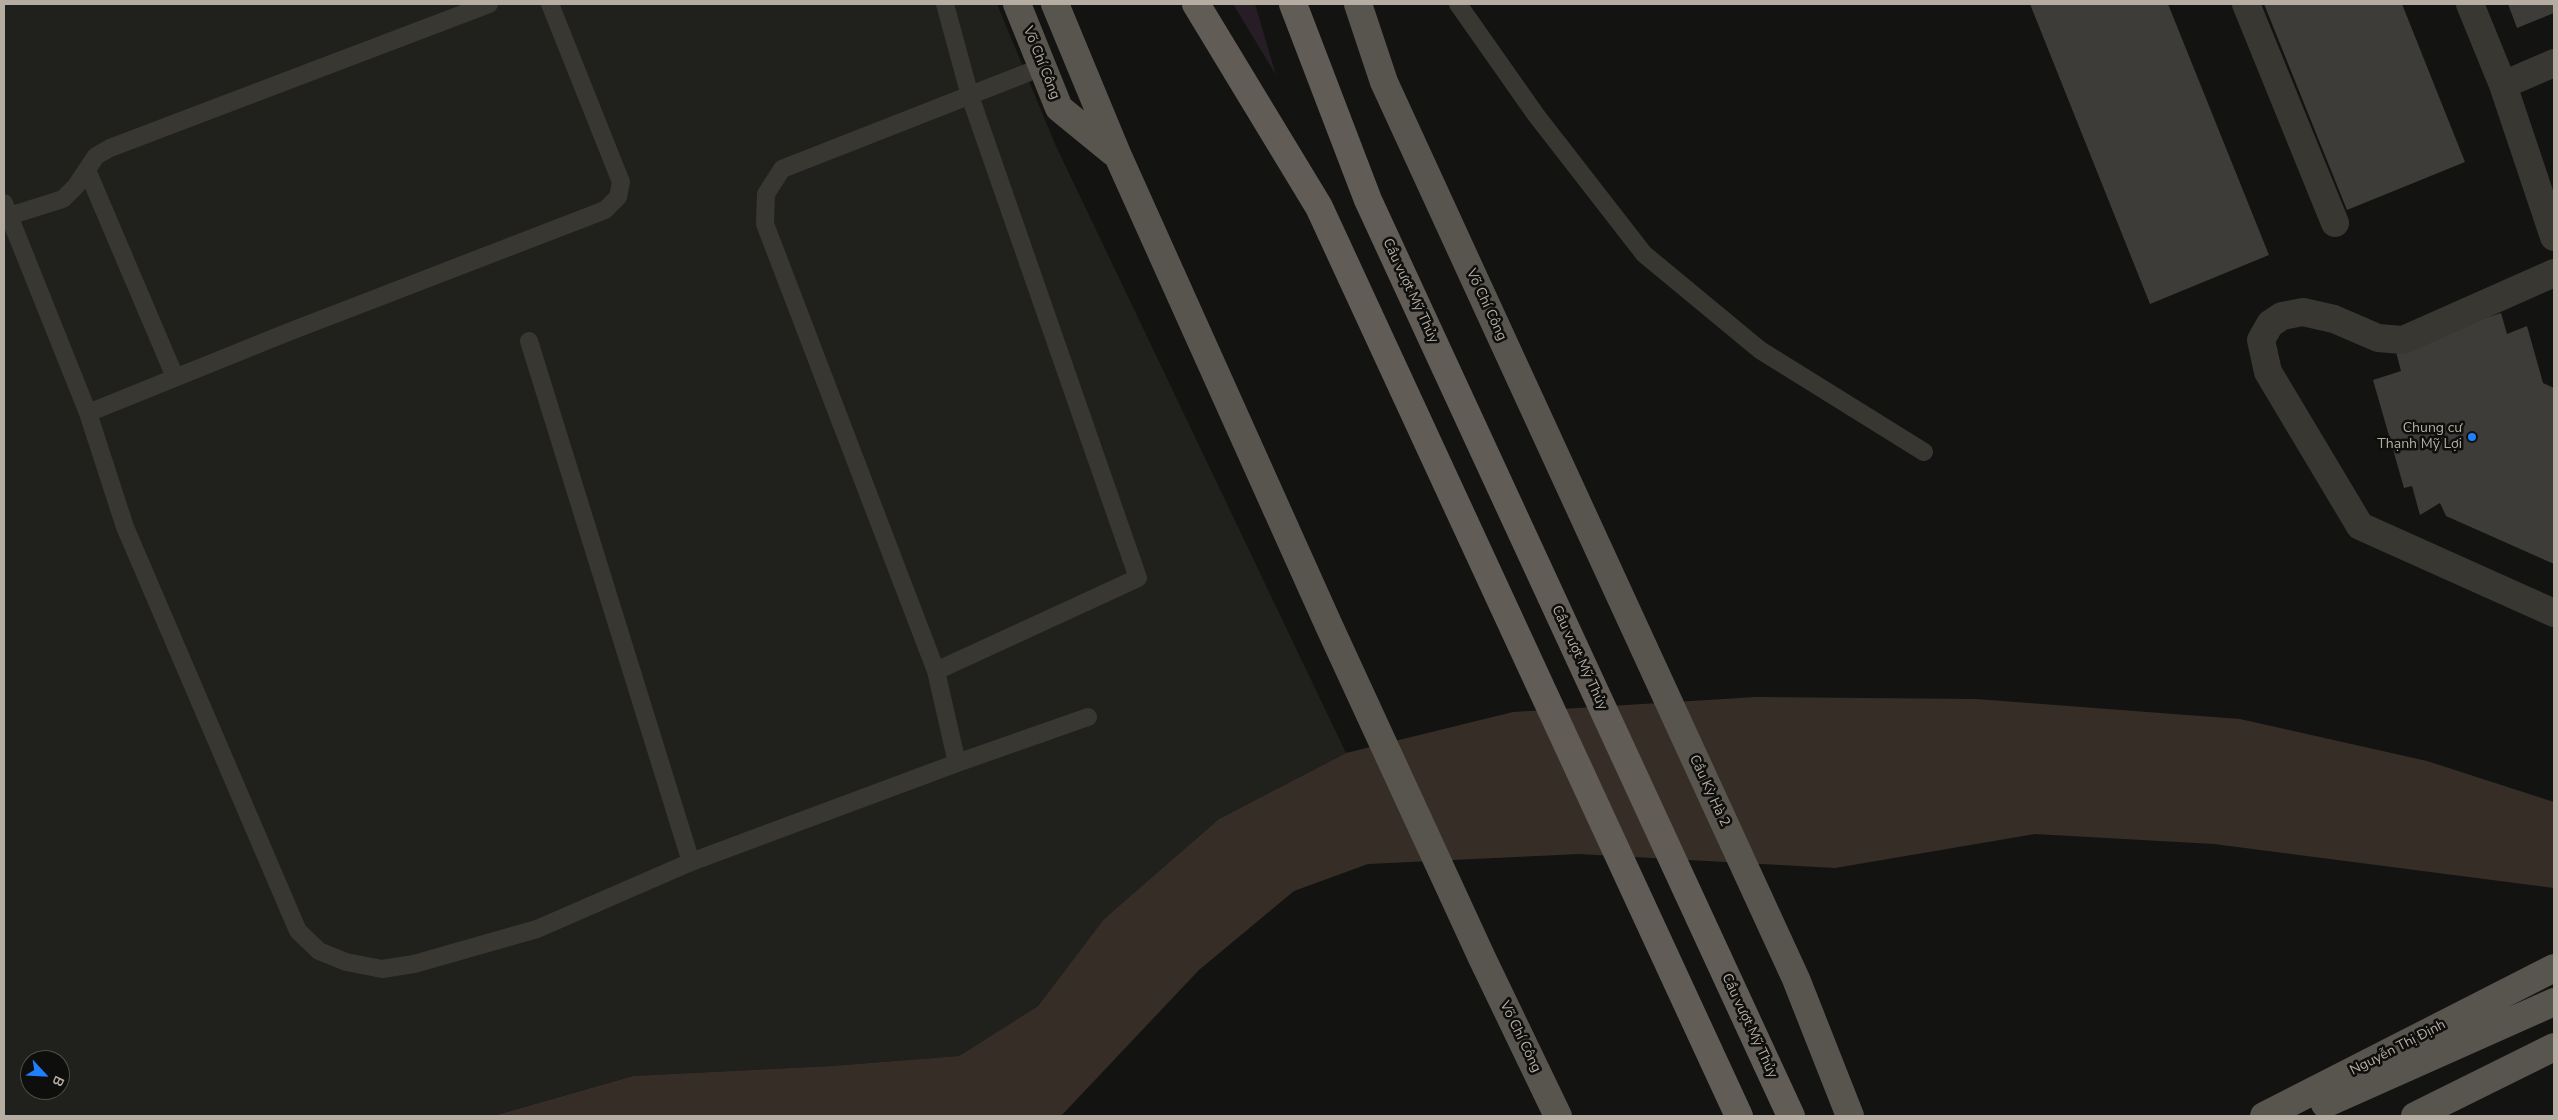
<!DOCTYPE html>
<html>
<head>
<meta charset="utf-8">
<style>
	body { margin:0 }
	#map { position:relative; width:2558px; height:1120px; overflow:hidden; background:#131311; font-family:"Nunito Sans",sans-serif }
	canvas { display:block }
	.frame { position:absolute; inset:0; border:5px solid #b5ada2; pointer-events:none }
	.north { position:absolute; left:20px; top:1050px; width:50px; height:50px; box-sizing:border-box; background:#0e0e0c; border:1px solid #514e48; border-radius:50%; rotate:115deg; font-size:14px; font-weight:700; line-height:20px; text-align:center; color:#b5ada2 }
	.north::after { content:''; display:block; margin:auto; width:18px; height:22px; background:#1f80fe; clip-path:polygon(50% 0,100% 100%,50% 72%,0 100%) }
</style>
</head>
<body>
<div id="map">
<canvas width="2558" height="1120"></canvas>
<div class="frame"></div>
<div class="north">B</div>
</div>
<script>
const context = document.querySelector('canvas').getContext('2d');
context.lineJoin = 'round';
function fillPath(path, color) {
  context.fillStyle = color;
  context.fill(path, 'evenodd');
}
function shape(rows) {
  const path = new Path2D();
  for (const r of rows) {
    path.moveTo(r[0], r[1]);
    for (let i = 2; i < r.length; i += 2) path.lineTo(r[i], r[i + 1]);
  }
  return path;
}
function trace(path, color, width, dash) {
  context.strokeStyle = color;
  context.lineWidth = width;
  context.lineCap = dash ? 'butt' : 'round';
  context.setLineDash(dash || []);
  context.stroke(path);
}
function label(font, color, halo, rows, align = 'center') {
  context.font = font + ' "Nunito Sans",sans-serif';
  context.lineWidth = 5;
  context.setLineDash([]);
  context.textBaseline = 'middle';
  context.strokeStyle = halo;
  context.fillStyle = color;
  for (const [text, x, y, turn = 0] of rows) {
    context.save();
    context.translate(x, y);
    context.rotate((+turn || 0) * Math.PI / 180);
    context.textAlign = isNaN(turn) ? turn : align;
    if (halo) context.strokeText(text, 0, 0);
    context.fillText(text, 0, 0);
    context.restore();
  }
}
const built = shape([
	[4,4,997,4,1055,144,1346,753,1219,819,1104,919,1038,1006,959,1056,831,1066,633,1076,493,1116,4,1116],
	[30,1060,60,1060,60,1090,30,1090]
]);
const green = shape([
	[1233,4,1255,4,1276,75]
]);
const water = shape([
	[1756,697,1976,699,2240,719,2427,761,2554,802,2554,888,2214,844,2035,834,1835,868,1579,854,1368,864,1294,891,1199,970,1061,1116,493,1116,633,1076,831,1066,959,1056,1038,1006,1104,919,1219,819,1346,753,1513,712]
]);
const building = shape([
	[2030,4,2168,4,2269,255,2150,304],
	[2264,4,2402,4,2465,162,2347,210],
	[2508,4,2554,4,2554,13,2517,28],
	[2501,313,2507,334,2527,326,2543,383,2554,388,2554,564,2446,516,2440,503,2420,515,2412,486,2404,488,2373,380,2401,371,2395,348]
]);
const service = shape([
	[1458,4,1536,115,1644,254,1760,350,1924,452],
	[87,170,175,377],
	[4,203,88,413,125,527,298,931,319,951,346,962,382,969,414,964,537,929,691,862,957,763,936,671,1138,578,970,96,945,4],
	[9,216,63,199,76,186,96,156,110,148,489,4],
	[529,341,691,862],
	[88,413,286,333,605,210,618,197,621,182,550,4],
	[936,671,765,224,766,194,782,169,1042,67],
	[957,763,1088,717]
]);
const minor = shape([
	[2246,4,2335,223],
	[2470,4,2503,85,2554,237],
	[2503,85,2554,63],
	[2554,273,2403,340,2378,338,2334,319,2303,312,2282,316,2270,324,2261,340,2268,372,2360,526,2554,613]
]);
const primary = shape([
	[1017,4,1059,108,1114,153],
	[1055,4,1118,156,1330,628,1482,958,1558,1116],
	[1358,4,1384,82,1796,979,1850,1116],
	[2325,1104,2554,1002],
	[2264,1116,2554,968],
	[2415,1116,2554,1047]
]);
const trunk = shape([
	[1196,4,1319,207,1739,1116],
	[1293,4,1368,200,1791,1116]
]);
const markers = [
	[2472,437,5,"#1f80fe"]
];
const streetNames = [
	["Võ Chí Công",1041,63,68],
	["Cầu vượt Mỹ Thủy",1410,291,65],
	["Võ Chí Công",1486,305,65],
	["Cầu vượt Mỹ Thủy",1579,658,65],
	["Cầu Kỳ Hà 2",1709,791,65],
	["Cầu vượt Mỹ Thủy",1749,1026,65],
	["Võ Chí Công",1520,1037,64],
	["Nguyễn Thị Định",2398,1048,-27]
];
const poiNames = [
	["Chung cư",2462,429],
	["Thạnh Mỹ Lợi",2462,445]
];
fillPath(built, '#20201d');
fillPath(green, '#261d26');
fillPath(water, '#372d27');
fillPath(building, '#3e3c38');
trace(service, '#383732', 18);
trace(minor, '#383732', 28);
trace(primary, '#58554e', 28);
trace(trunk, '#615d56', 28);
for (const [x, y, r, color] of markers) {
  const dot = new Path2D();
  dot.arc(x, y, r, 0, 2 * Math.PI);
  context.fillStyle = color;
  context.fill(dot);
  trace(dot, '#0e0e0c', 2);
}
label('14px', '#b5ada2', '#0e0e0c', streetNames);
label('14px', '#b5ada2', '#0e0e0c', poiNames, 'right');
</script>
</body>
</html>
